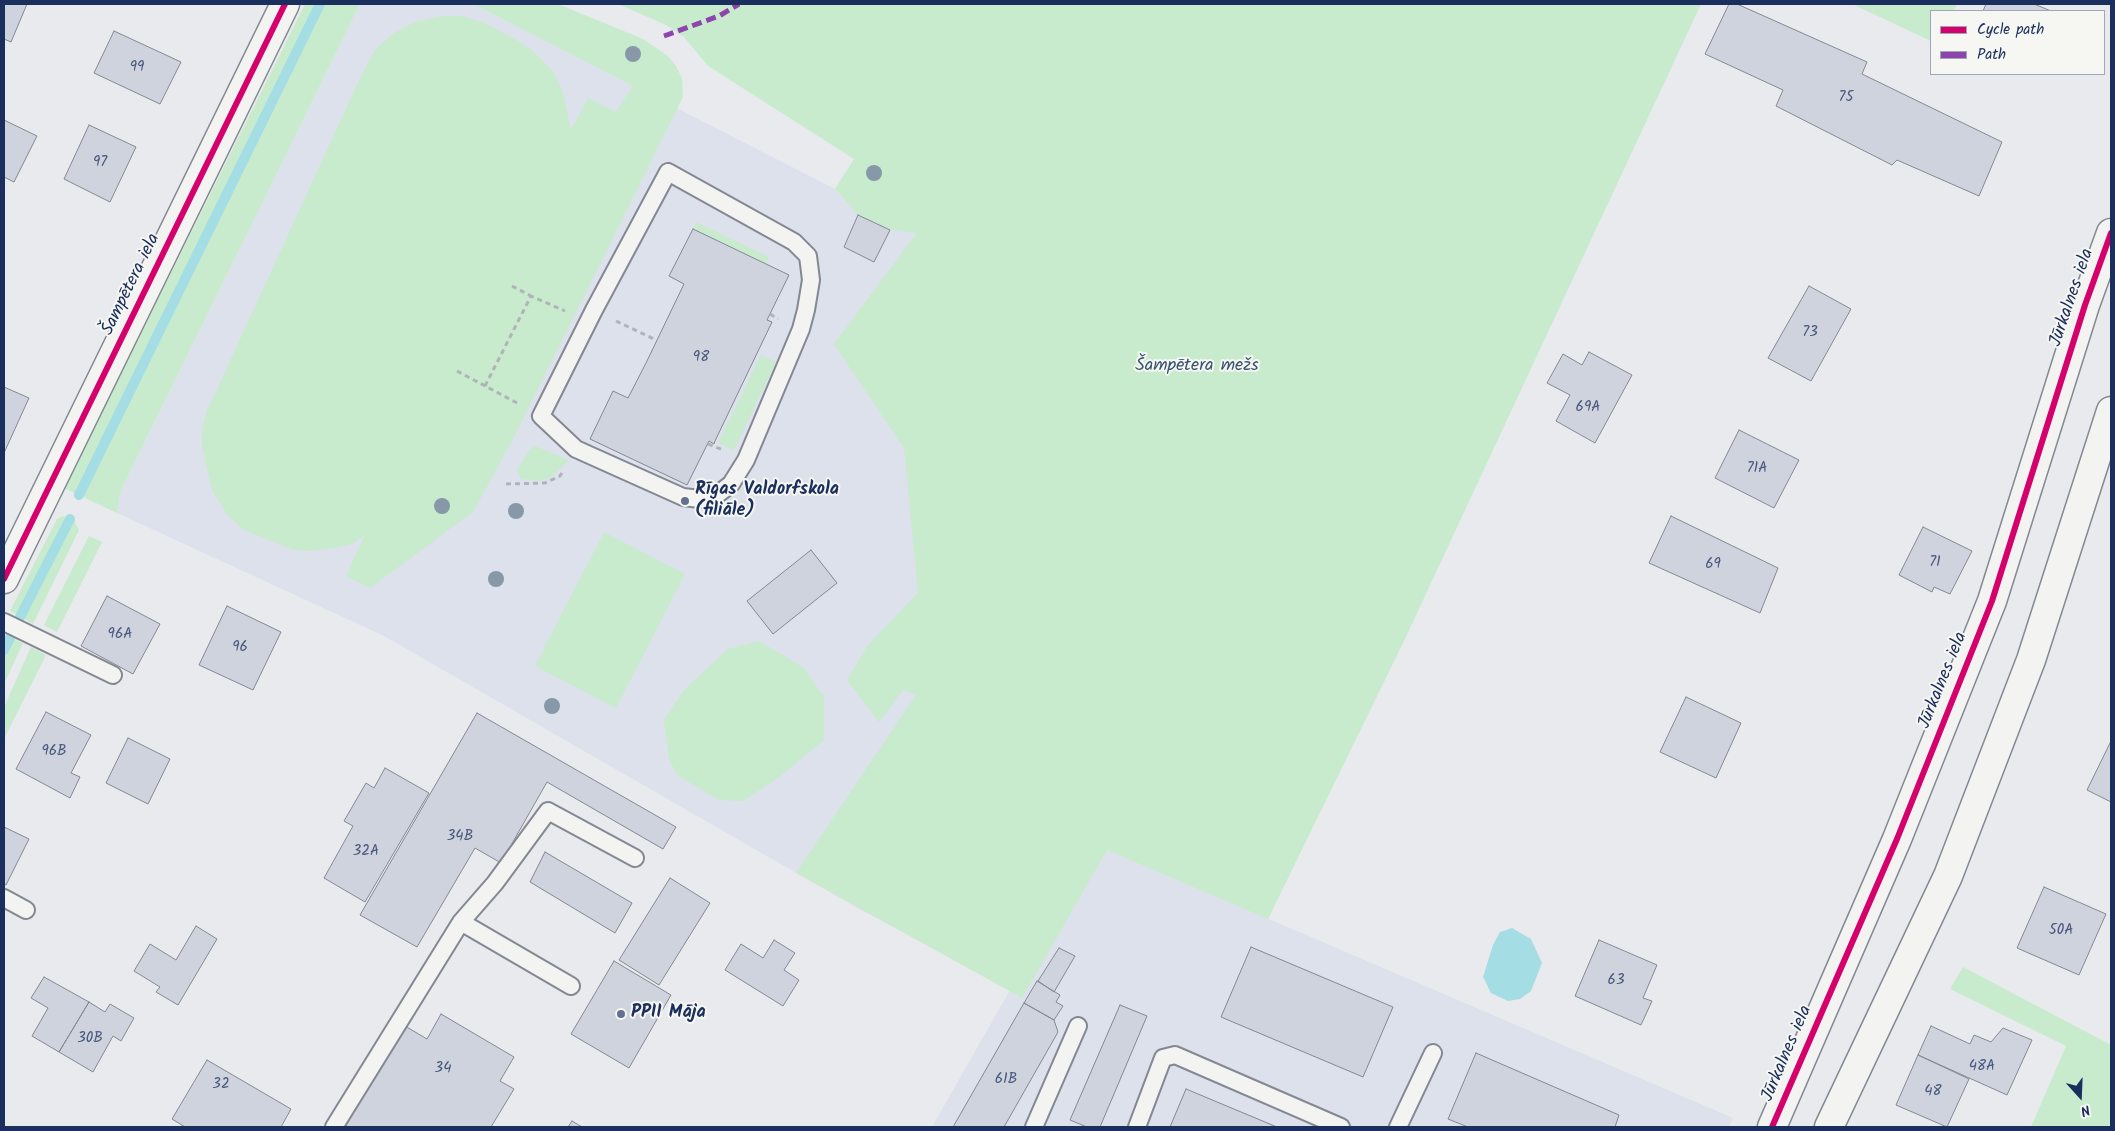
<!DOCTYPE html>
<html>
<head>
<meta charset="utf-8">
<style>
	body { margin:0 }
	#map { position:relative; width:2115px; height:1131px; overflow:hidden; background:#e8eaed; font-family:Kalam,sans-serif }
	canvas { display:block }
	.frame { position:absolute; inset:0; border:5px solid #1b2f5e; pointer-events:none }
	.legend { position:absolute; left:1930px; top:10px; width:175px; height:65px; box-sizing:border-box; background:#f6f6f2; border:1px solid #9ea6b7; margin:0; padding:6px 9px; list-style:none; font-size:15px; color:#1b2f5e }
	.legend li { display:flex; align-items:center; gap:10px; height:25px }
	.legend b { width:25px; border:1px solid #9ea6b7 }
	.north { position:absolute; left:2055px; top:1071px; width:50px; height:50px; -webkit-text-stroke:4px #f6f6f2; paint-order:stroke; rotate:160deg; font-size:14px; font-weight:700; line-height:20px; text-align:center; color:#1b2f5e }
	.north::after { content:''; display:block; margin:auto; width:18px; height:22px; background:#1b2f5e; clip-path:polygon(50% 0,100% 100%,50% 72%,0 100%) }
</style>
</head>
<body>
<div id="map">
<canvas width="2115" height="1131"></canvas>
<div class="frame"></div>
<ul class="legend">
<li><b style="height:6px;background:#d6006c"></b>Cycle path</li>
<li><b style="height:6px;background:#8e44ad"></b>Path</li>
</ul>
<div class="north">N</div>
</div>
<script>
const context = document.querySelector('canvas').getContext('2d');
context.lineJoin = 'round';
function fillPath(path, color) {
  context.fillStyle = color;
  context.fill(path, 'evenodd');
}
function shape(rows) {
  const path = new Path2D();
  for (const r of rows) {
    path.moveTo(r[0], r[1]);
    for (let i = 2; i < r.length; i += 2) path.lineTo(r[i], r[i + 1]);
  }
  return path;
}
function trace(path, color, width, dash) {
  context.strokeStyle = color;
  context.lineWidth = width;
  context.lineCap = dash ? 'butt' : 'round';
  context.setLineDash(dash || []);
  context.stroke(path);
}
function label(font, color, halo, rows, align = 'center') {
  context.font = font + ' Kalam,sans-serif';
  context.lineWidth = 4;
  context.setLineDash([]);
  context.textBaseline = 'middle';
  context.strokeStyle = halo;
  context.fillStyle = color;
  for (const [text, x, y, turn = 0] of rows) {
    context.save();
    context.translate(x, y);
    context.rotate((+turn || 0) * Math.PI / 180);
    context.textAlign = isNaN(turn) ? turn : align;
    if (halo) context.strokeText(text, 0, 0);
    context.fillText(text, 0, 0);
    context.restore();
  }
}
const built = shape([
	[360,4,473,4,835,189,858,215,844,247,874,262,890,230,917,232,1108,850,1733,1118,1729,1127,932,1127,1010,990,852,905,384,636,117,513,121,490]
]);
const green = shape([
	[305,4,360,4,121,490,117,513,64,488],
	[473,4,558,4,643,39,668,56,676,66,682,78,683,97,514,437,473,512,370,588,346,576,365,535,352,544,334,548,306,551,291,549,244,530,229,517,212,490,202,446,202,429,207,411,361,76,375,50,394,33,415,22,441,16,463,16,484,23,513,38,532,50,553,71,563,92,571,130,588,98,616,112,633,86],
	[618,4,1701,4,1404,641,1268,919,1107,850,1022,998,796,873,916,695,903,690,879,722,847,680,868,645,918,593,904,448,834,344,917,233,890,230,858,215,835,189,854,159,708,66,684,37,666,25],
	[1852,4,1957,4,1954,11,1931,11,1931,41],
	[696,222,769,257,765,264,693,229],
	[761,355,776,362,734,450,718,443],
	[535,446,569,460,550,478,541,481,521,479,517,470,529,451],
	[63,516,74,521,79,530,33,624,10,611,57,519],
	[604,532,685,574,616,708,535,666],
	[89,536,102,542,57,632,44,625],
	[4,635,23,643,4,684],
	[759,641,803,667,824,697,824,740,778,778,743,801,719,800,677,775,669,759,664,720,685,689,728,649],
	[31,647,46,655,4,739,4,707],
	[1963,967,2111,1045,2111,1127,2031,1127,2066,1046,1950,989]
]);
const water = shape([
	[1512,928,1531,939,1542,963,1531,991,1520,999,1508,1001,1491,993,1483,977,1493,945,1500,932]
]);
const stream = shape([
	[79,495,320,4],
	[20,617,70,519],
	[4,650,10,638]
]);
const building = shape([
	[4,4,27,4,11,42,4,39,4,4],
	[1729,4,1737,4,1867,62,1862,74,2002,142,1979,196,1897,160,1892,165,1776,106,1783,90,1705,54,1729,4],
	[1986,4,2034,4,2051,11,1983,11,1986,4],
	[114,31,181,62,160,104,94,73,114,31],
	[4,120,37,136,14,182,4,177,4,120],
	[89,125,136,147,110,202,64,179,89,125],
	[858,215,890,230,874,262,844,247,858,215],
	[693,229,789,275,767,320,772,322,715,441,714,444,709,441,687,485,590,439,613,391,628,398,646,363,684,284,669,276,693,229],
	[1809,286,1851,309,1811,381,1768,358,1809,286],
	[1589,352,1632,375,1595,443,1556,421,1570,395,1547,383,1563,354,1582,365,1589,352],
	[4,387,29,398,4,453,4,387],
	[1739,430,1799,460,1774,508,1715,478,1739,430],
	[1671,516,1778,568,1760,613,1649,563,1671,516],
	[1923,527,1972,551,1950,594,1934,587,1932,592,1899,575,1923,527],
	[811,550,837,583,773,634,747,601,811,550],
	[107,596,160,624,133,674,81,646,107,596],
	[227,606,281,632,253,690,199,665,227,606],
	[1686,697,1741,723,1716,778,1660,752,1686,697],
	[46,712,91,735,71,773,80,777,70,798,16,769,46,712],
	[477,713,676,827,663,849,547,782,501,863,475,848,417,947,360,915,477,713],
	[128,738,170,759,148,804,106,783,128,738],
	[2111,741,2111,802,2087,790,2111,741],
	[385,768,429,793,365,902,324,878,353,826,344,821,366,783,374,788,385,768],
	[4,827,29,839,6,885,4,884,4,827],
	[545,852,632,903,615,933,530,882,545,852],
	[670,878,710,903,659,985,619,960,670,878],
	[2044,887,2106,914,2079,975,2017,948,2044,887],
	[196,926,217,939,178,1005,156,992,160,987,134,971,150,944,176,960,196,926],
	[774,940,795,953,784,970,799,980,783,1006,725,970,741,944,763,958,774,940],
	[1599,940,1657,965,1643,998,1652,1001,1641,1025,1575,996,1599,940],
	[1251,947,1393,1007,1363,1077,1221,1017,1251,947],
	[1059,948,1075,956,1054,992,1038,981,1059,948],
	[614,961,671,995,629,1068,571,1034,614,961],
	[44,977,89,1002,59,1052,32,1036,48,1008,31,998,44,977],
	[1037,981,1060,995,1056,1002,1063,1006,1054,1020,1024,1003,1037,981],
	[89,1002,105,1012,110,1004,134,1018,121,1041,113,1036,93,1072,59,1052,89,1002],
	[1024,1003,1054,1020,1058,1032,1004,1127,953,1127,1024,1003],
	[1120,1005,1147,1016,1100,1127,1087,1127,1070,1120,1120,1005],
	[441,1014,514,1057,500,1081,514,1089,491,1127,345,1127,405,1026,427,1039,441,1014],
	[1931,1026,1970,1044,1974,1035,1991,1042,2003,1028,2032,1040,2007,1095,1918,1055,1931,1026],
	[1476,1053,1619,1115,1615,1127,1468,1127,1448,1119,1476,1053],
	[1918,1055,1969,1079,1947,1127,1896,1105,1918,1055],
	[207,1060,291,1109,281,1127,185,1127,172,1119,207,1060],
	[1186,1089,1277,1127,1170,1127,1186,1089],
	[572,1121,582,1127,568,1127,572,1121]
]);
const path = shape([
	[512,286,531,296],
	[770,314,778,319],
	[616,321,656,340],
	[457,371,519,404],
	[485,386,531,296,565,311],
	[708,444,723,450],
	[506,484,545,483,560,476,563,471]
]);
const service = shape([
	[668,172,794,242,808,256,811,280,806,310,801,329,746,460,731,484,718,494,700,499,683,497,576,449,541,416,594,310,668,172],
	[4,622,113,675],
	[4,898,26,910],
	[571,986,461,922,495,883,548,811,635,858],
	[334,1127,461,922],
	[1034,1127,1078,1026],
	[1137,1127,1163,1058,1175,1055,1341,1127],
	[1398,1127,1433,1053]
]);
const minor = shape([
	[4,579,285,4]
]);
const tertiary = shape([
	[1772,1127,1897,839,1992,601,2085,305,2111,233],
	[1829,1127,1948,876,2031,660,2111,411]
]);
const quiet = shape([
	[664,36,719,16,739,4]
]);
const cycleway = shape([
	[4,579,285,4],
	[1772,1127,1897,839,1992,601,2085,305,2111,233]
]);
const trees = [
	[633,54],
	[874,173],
	[442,506],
	[516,511],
	[496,579],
	[552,706]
];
const markers = [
	[685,501,5,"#637090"],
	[621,1014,5,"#637090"]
];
const numberNames = [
	["99",137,68],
	["75",1846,98],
	["97",100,163],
	["73",1810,333],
	["98",701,358],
	["69A",1588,408],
	["71A",1757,469],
	["71",1935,563],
	["69",1713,565],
	["96A",120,635],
	["96",240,648],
	["96B",54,752],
	["34B",460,837],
	["32A",366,852],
	["50A",2061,931],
	["63",1616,981],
	["30B",90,1039],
	["48A",1982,1067],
	["34",443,1069],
	["61B",1006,1080],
	["32",221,1085],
	["48",1933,1092]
];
const streetNames = [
	["Šampētera iela",132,285,-64],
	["Jūrkalnes iela",2073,298,-71],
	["Jūrkalnes iela",1944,681,-68],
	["Jūrkalnes iela",1788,1054,-67]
];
const parkNames = [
	["Šampētera mežs",1197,367]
];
const poiNames = [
	["Rīgas Valdorfskola",695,491],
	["(filiāle)",695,512],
	["PPII Māja",631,1014]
];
fillPath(built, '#dce1ec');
fillPath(green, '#c8ebcd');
fillPath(water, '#a5dde5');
trace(stream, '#a5dde5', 10);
fillPath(building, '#cfd3dd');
trace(building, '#838892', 1);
trace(service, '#838892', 20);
trace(minor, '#838892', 31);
trace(tertiary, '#838892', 31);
trace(path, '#b0b3b8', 3, [5, 4]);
trace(service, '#f3f3f2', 16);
trace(minor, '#f3f3f2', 28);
trace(tertiary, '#f3f3f2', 28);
trace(quiet, '#8e44ad', 5, [10, 5]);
trace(cycleway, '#d6006c', 6);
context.fillStyle = '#8798a8';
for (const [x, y] of trees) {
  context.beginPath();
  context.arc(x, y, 8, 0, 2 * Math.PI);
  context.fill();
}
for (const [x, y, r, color] of markers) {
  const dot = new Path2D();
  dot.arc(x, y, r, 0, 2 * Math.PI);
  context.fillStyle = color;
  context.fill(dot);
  trace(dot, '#f6f6f2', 2);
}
label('15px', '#48587e', null, numberNames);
label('18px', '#1b2f5e', '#f6f6f2', streetNames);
label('18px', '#38556f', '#f6f6f2', parkNames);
label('bold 18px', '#1b2f5e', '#f6f6f2', poiNames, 'left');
</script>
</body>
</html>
